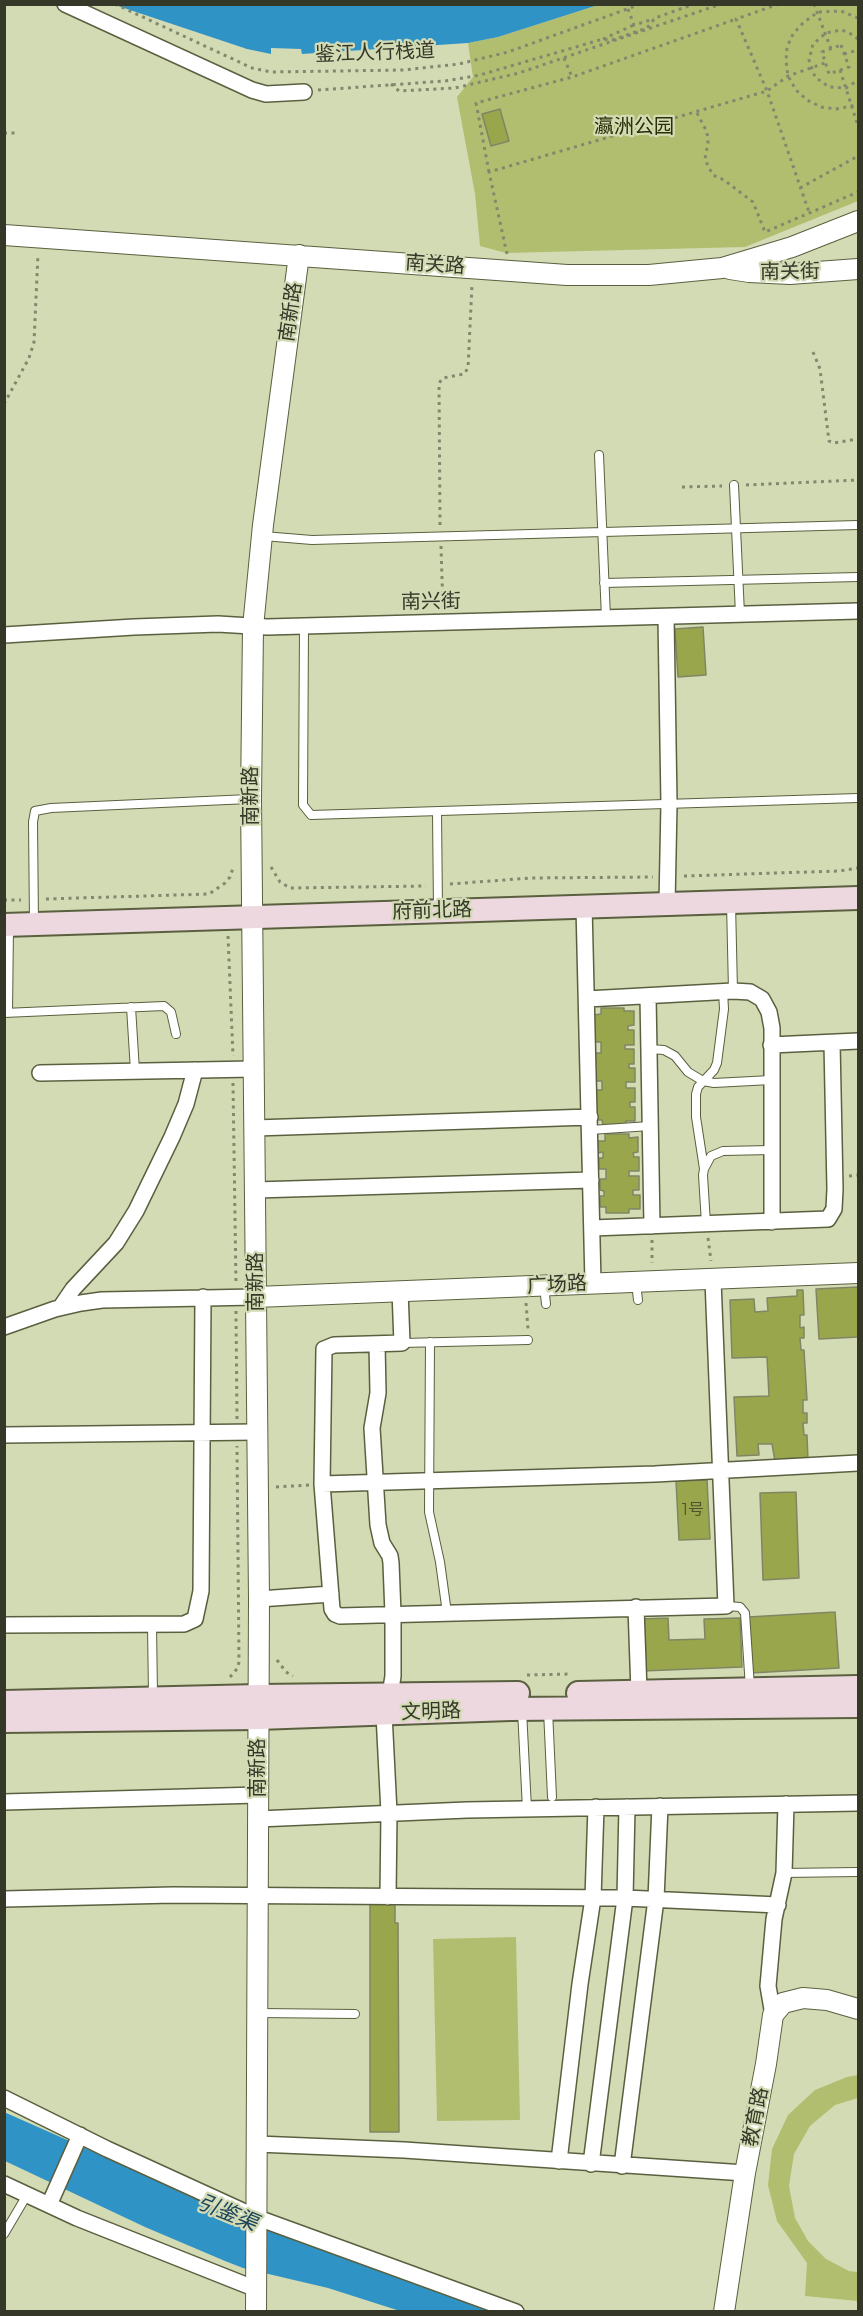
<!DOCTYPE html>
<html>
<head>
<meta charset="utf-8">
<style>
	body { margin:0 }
	#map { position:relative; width:863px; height:2316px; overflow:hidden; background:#d3dbb5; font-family:Montserrat,sans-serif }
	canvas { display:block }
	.frame { position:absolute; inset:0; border:6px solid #353829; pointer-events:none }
</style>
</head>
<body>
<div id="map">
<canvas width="863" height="2316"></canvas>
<div class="frame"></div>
</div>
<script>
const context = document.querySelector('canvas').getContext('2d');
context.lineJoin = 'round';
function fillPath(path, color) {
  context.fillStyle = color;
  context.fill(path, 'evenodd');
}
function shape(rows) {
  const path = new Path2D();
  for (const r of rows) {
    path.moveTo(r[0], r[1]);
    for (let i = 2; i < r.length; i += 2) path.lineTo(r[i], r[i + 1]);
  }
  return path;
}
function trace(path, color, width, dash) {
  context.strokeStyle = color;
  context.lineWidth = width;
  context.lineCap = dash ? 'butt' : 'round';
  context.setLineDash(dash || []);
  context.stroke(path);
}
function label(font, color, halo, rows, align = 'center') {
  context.font = font + ' Montserrat,"Noto Sans SC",sans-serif';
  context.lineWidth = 4.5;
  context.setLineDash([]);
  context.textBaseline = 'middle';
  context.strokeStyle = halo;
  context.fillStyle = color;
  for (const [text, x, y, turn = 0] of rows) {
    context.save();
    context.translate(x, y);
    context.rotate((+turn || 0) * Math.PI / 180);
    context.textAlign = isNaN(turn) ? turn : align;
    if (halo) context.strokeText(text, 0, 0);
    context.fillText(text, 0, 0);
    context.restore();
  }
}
const green = shape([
	[598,5,858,5,858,201,745,247,506,253,480,246,475,194,457,97,473,77,468,43,498,37],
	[516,1937,520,2120,437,2121,433,1939],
	[858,2075,858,2098,835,2105,810,2126,794,2154,789,2186,795,2218,808,2241,826,2259,849,2271,858,2272,858,2301,805,2296,807,2263,777,2221,768,2185,772,2149,788,2115,815,2090,847,2077]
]);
const water = shape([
	[115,5,115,4,598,5,498,37,468,43,302,54,301,49,271,48,271,54,247,49],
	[4,2112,291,2239,495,2311,400,2311,328,2288,243,2268,225,2261,145,2227,5,2161]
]);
const building = shape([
	[500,109,509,141,491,146,482,114,500,109],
	[703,627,706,675,678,677,675,629,703,627],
	[601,1008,624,1008,624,1011,634,1011,634,1025,628,1026,628,1030,634,1030,634,1045,625,1045,625,1049,634,1049,634,1064,629,1064,629,1068,635,1068,635,1082,626,1082,626,1088,635,1088,635,1102,630,1102,630,1107,635,1107,635,1121,626,1121,626,1124,603,1125,602,1120,596,1120,596,1090,602,1090,602,1081,595,1081,595,1053,601,1053,601,1042,595,1042,594,1015,601,1014,601,1008],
	[605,1134,629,1134,629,1138,638,1137,638,1152,633,1153,634,1157,639,1157,639,1171,629,1171,629,1176,639,1176,639,1190,633,1190,633,1195,640,1195,640,1209,629,1209,629,1213,606,1213,606,1207,600,1207,600,1196,604,1196,604,1191,600,1190,600,1179,606,1179,606,1169,599,1169,599,1158,603,1158,603,1152,598,1153,598,1141,605,1141,605,1134],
	[858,1287,858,1337,819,1339,816,1289,858,1287],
	[797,1290,803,1290,804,1315,800,1315,800,1328,804,1327,804,1338,800,1338,801,1350,804,1350,807,1400,803,1400,803,1413,807,1413,807,1423,803,1423,804,1435,807,1435,808,1460,775,1461,772,1444,758,1444,759,1455,737,1456,734,1397,769,1396,767,1357,732,1358,730,1300,754,1299,755,1312,768,1311,767,1298,797,1296,797,1290],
	[707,1480,710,1539,679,1540,676,1481,707,1480],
	[796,1492,799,1578,763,1580,760,1493,796,1492],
	[835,1612,839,1668,751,1673,748,1617,835,1612],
	[668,1618,669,1640,705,1639,704,1619,740,1618,742,1667,642,1671,640,1619,668,1618],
	[370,1904,395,1904,395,1923,398,1923,399,2132,370,2132,370,1904]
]);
const path = shape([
	[115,4,252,68,271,72,403,70,459,64,508,52,641,4],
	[779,4,736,19,767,91,809,212],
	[814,4,831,49],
	[628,9,634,25,654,19],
	[858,18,841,11,818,12,803,23,793,34,787,47,786,61,788,76,796,90,807,100,821,107,836,109,852,106,858,103],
	[603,39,634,25],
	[858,39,848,32,841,30,826,33,813,44,809,60,815,77,829,87,846,88,858,80],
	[841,45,849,67,829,74,822,52,841,45],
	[844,54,858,50],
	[564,58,572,77],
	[840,70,858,126],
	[391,84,399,91,455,88,519,73,721,4],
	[318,90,445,81,480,75,603,39,612,40,647,28,655,18,694,4],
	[697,113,707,132,708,143,705,159,708,166,713,175,724,180,753,202,765,232,858,192],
	[4,133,19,133],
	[489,172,476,103,572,77,736,19],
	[800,188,858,156],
	[507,254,489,172,767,91,788,76,825,63],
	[813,352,820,369,829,441,834,443,858,439],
	[4,404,29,358,34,342,38,254],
	[746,485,858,480],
	[682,487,722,486],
	[440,525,439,383,443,378,464,374,468,368,472,285],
	[441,546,443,609],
	[271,867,280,882,290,888,426,886],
	[684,876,839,871,858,868],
	[450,884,531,878,653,877],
	[46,899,209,894,225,883,230,877,233,868],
	[4,900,21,900],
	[228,936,233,1056],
	[233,1083,236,1284],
	[849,1176,858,1175],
	[708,1238,711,1261],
	[652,1240,652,1263],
	[526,1303,528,1329],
	[236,1311,237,1419],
	[276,1487,309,1485],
	[277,1660,286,1672,293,1676],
	[527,1675,572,1674],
	[230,1677,237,1669,239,1662,237,1446]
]);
const service = shape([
	[599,455,606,618],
	[734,485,740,614],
	[263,536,312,540,858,525],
	[604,583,858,577],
	[304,626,303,805,311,815,858,798],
	[437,812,438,910],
	[731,903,733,991],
	[34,923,33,822,35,811,51,808,249,799],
	[131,1007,135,1071],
	[4,1013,164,1006,171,1012,176,1034],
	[8,1013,9,926],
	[649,1049,664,1050,675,1056,688,1072,703,1081,714,1083,771,1080],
	[590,1130,650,1126],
	[704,1169,696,1117,696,1094,698,1087,714,1070,717,1063,724,1009,723,991],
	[706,1224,703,1175,704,1169,711,1156,723,1151,771,1150],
	[636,1283,638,1300],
	[544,1286,546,1304],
	[430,1342,429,1512,440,1562,447,1613],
	[402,1343,528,1340],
	[726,1606,740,1607,745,1613,750,1688],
	[152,1625,153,1695],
	[522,1710,527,1809],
	[548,1710,552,1797],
	[784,1873,858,1872],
	[259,2013,355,2014],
	[4,2234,27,2195]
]);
const minor = shape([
	[65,4,252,90,266,94,304,92],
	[666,617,669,804,667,904],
	[4,635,134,627,218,624,267,627,858,611],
	[584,906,593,1283],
	[648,996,652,1226],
	[587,999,733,991,750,992,762,999,769,1012,772,1028,772,1222],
	[771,1045,858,1041],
	[40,1073,253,1069],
	[255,1128,590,1117],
	[256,1190,591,1180],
	[592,1228,828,1219,834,1209,835,1189,832,1043],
	[400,1291,402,1343,334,1345,324,1349,322,1484,332,1609,335,1614,340,1616,726,1606,713,1280],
	[60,1308,73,1289,116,1243,136,1211,172,1137,186,1104,195,1070],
	[4,1327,55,1309,81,1303,102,1300,256,1297],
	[377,1344,378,1393,372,1428,378,1525,382,1543,390,1556,391,1563,393,1614,393,1676,390,1695],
	[4,1435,256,1432],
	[322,1484,655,1474,858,1463],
	[259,1599,331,1594],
	[636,1607,639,1692],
	[4,1625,184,1624,195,1619,201,1591,203,1297],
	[384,1714,389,1813,388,1897],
	[4,1802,258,1795],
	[258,1819,467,1810,858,1803],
	[4,1899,173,1895,625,1898,778,1905],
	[773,2015,768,1986,774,1919,784,1873,786,1804],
	[4,2098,107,2149,258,2218,516,2312],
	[257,2144,404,2150,745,2173],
	[559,2161,580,1984,593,1898,596,1807],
	[591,2164,625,1898,627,1807],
	[622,2166,656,1899,660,1806],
	[4,2184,77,2218,256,2289],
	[49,2205,80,2135]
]);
const tertiary = shape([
	[4,235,567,275,649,275,722,268,792,247,858,221],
	[730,269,749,272,790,274,858,269],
	[256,1297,858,1273],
	[256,2312,259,1599,251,799,253,627,263,525,299,255],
	[724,2312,745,2173,766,2064,773,2015,783,2003,803,1998,827,2000,858,2009]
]);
const secondary = shape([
	[4,925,858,898],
	[578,1693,858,1687],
	[4,1702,258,1696,518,1693],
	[4,1721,258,1718,510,1709,858,1706]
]);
const numberNames = [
	["1号",693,1510]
];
const streetNames = [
	["鉴江人行栈道",375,53,-2],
	["南关路",435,265,4],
	["南关街",790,272,-1],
	["南新路",291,312,-82],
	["南兴街",431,602,-1],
	["南新路",251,796,-90],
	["府前北路",432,911,-2],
	["南新路",256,1282,-90],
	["广场路",557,1285,-3],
	["文明路",431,1712,-2],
	["南新路",258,1768,-90],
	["教育路",756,2117,-79]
];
const parkNames = [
	["瀛洲公园",634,127]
];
const waterNames = [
	["引鉴渠",227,2213,22]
];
fillPath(green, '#b2be6f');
fillPath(water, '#3093c6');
fillPath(building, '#99a64b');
trace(building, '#808664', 1.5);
trace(service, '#5a603f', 10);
trace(minor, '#5a603f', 18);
trace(tertiary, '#5a603f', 22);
trace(secondary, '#5a603f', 26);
trace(path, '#82886d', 3, [3, 4.5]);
trace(service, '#fff', 8);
trace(minor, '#fff', 15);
trace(tertiary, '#fff', 20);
trace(secondary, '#edd8e0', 22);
label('16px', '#4e5432', null, numberNames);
label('20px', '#353829', '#d3dbb5', streetNames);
label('20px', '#2a2f07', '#d3dbb5', parkNames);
label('italic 21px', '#1b435a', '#d3dbb5', waterNames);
</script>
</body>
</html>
